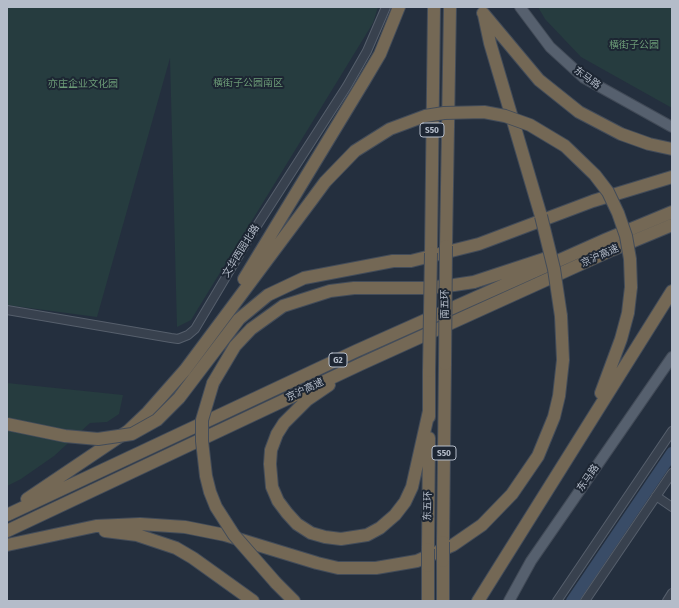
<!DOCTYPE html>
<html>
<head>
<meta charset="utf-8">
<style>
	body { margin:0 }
	#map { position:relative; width:679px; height:608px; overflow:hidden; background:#242f3e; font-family:"Fira Sans Condensed",sans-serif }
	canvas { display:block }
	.frame { position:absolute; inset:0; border:8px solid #b4bcc9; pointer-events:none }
</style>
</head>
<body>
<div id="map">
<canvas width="679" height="608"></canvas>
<div class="frame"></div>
</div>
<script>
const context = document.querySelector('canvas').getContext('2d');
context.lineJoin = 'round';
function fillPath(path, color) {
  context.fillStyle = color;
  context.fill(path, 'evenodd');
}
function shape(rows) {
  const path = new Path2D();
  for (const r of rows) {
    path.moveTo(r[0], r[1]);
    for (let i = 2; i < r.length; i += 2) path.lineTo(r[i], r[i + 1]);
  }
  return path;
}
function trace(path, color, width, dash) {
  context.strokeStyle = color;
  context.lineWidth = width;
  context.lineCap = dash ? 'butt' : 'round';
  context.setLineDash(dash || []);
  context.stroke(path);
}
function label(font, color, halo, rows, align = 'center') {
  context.font = font + ' "Fira Sans Condensed","Noto Sans SC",sans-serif';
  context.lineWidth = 4;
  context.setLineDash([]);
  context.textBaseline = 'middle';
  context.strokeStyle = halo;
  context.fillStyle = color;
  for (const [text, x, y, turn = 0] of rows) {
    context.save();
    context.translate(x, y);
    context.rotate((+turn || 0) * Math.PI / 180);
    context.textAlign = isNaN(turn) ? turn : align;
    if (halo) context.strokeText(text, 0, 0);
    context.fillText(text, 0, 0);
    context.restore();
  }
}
const green = shape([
	[7,7,378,7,373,23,191,320,177,327,170,58,97,317,7,305],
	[538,7,672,7,672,108,581,57,545,19],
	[7,383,123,395,119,414,107,422,90,423,54,456,21,479,7,486]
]);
const river = shape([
	[572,601,672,453]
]);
const minor = shape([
	[7,310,171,338,178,339,188,335,195,329,251,235,347,86,367,51,386,7],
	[656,496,672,507],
	[557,601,672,431],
	[585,601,672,473],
	[667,601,672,593]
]);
const major = shape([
	[520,7,550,47,584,78,672,127],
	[509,601,531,561,672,357]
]);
const highway = shape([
	[483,13,539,80,579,112,621,134,649,144,672,149],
	[484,15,490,43,541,216],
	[446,246,450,7],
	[431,253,434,7],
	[244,279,364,81,380,54,399,7],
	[213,383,235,346,251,329,283,306,330,291,354,288,427,288,454,285,474,282,547,258],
	[329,385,307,400,284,423,277,434,271,450,270,464,272,487,278,501,287,513,297,524,311,533,325,537,341,539,367,535,380,528,395,515,405,502,412,487,429,411],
	[601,393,621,339,628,313,631,287],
	[179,398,239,319,268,295,304,278,393,261,411,261,479,244,593,201,672,177],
	[429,417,429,371],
	[27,499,128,431,148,412,185,370,311,201],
	[7,515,356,351,607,239,672,212],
	[7,531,361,364,612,250,672,225],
	[105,531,137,535,176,548,193,558,253,601],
	[443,542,445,364],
	[7,545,96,526,140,524,185,527,225,535,317,563,338,568,376,568,417,561,453,545,482,525,512,494,538,456,554,417,559,396,563,360,561,316],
	[428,549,429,438],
	[443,561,443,601],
	[428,566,428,601],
	[276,583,294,601],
	[478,601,672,291]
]);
const highwayBridge = shape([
	[311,201,325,182,355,151,390,129,425,116,444,113,484,112,505,116,530,125,565,146,595,175,608,192,618,213,626,236,630,259,631,287],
	[541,216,554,269,561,316],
	[445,364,446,246],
	[429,371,431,253],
	[213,383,202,420,202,441,206,476,210,492,216,507,234,535,276,583],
	[7,424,65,436,98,439,132,434,157,420,179,398],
	[443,561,443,542],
	[428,566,428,549]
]);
const shields = [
	[432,130,24],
	[338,360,18],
	[444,453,24]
];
const shieldNames = [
	["S50",432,130],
	["G2",338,360],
	["S50",444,453]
];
const parkNames = [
	["横街子公园",634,45],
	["横街子公园南区",248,83],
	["亦庄企业文化园",83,84]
];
const streetNames = [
	["东马路",587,78,36],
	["文华西园北路",241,251,-58],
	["京沪高速",600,256,-24],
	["南五环",445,304,-90],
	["京沪高速",305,390,-25],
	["东马路",588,478,-55],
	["东五环",428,506,-89]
];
fillPath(green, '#263c3f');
trace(river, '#394c67', 12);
trace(minor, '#565f6c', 10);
trace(major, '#414a57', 12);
trace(highway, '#434c59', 14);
trace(minor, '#38414e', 8);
trace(major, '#56606e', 10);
trace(highway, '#746855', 12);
trace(highwayBridge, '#434c59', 14, []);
trace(highwayBridge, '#746855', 12);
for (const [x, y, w] of shields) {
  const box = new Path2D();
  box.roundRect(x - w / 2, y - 7, w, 14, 3);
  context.fillStyle = '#1d2633';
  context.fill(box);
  trace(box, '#b4bcc9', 1);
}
label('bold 9px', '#b4bcc9', null, shieldNames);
label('10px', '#6b9a76', '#1d2633', parkNames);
label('10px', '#b4bcc9', '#1d2633', streetNames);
</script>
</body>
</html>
